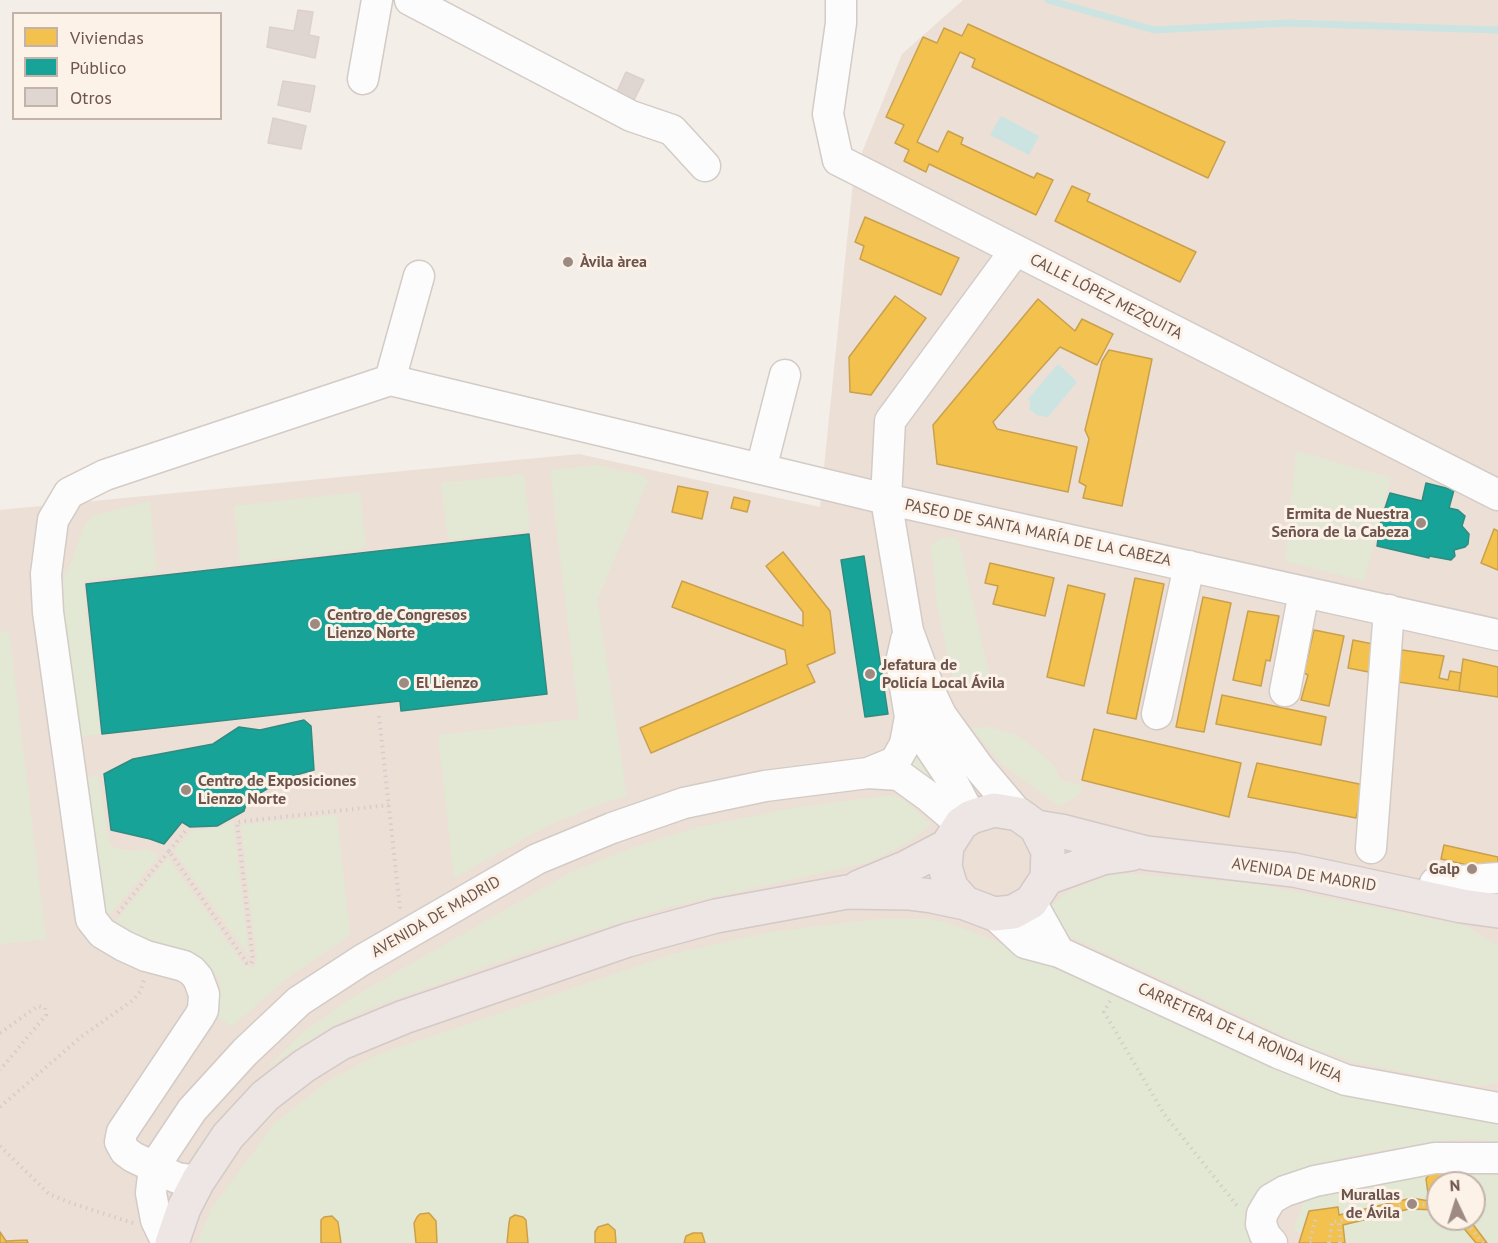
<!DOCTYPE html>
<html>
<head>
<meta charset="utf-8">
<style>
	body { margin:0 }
	#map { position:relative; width:1498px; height:1243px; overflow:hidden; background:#f4eee8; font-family:"PT Sans",sans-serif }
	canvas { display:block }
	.legend { position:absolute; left:12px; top:12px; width:210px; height:108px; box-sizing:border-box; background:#fcf2e8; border:2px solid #c3b3aa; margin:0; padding:8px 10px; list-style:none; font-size:18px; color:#6d544c }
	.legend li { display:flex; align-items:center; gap:12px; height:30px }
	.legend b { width:30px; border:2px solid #c3b3aa }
	.north { position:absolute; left:1426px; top:1171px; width:60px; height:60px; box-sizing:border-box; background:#fcf2e8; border:2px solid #c3b3aa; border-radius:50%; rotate:356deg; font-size:16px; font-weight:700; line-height:24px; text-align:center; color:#6d544c }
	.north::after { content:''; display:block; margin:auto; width:21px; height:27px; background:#9c8a83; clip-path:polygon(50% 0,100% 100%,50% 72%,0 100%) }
</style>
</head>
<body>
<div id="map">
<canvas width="1498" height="1243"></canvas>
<ul class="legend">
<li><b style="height:16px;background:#f2c14e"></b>Viviendas</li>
<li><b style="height:16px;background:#17a398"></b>Público</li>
<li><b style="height:16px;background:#e0d6d1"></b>Otros</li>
</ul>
<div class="north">N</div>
</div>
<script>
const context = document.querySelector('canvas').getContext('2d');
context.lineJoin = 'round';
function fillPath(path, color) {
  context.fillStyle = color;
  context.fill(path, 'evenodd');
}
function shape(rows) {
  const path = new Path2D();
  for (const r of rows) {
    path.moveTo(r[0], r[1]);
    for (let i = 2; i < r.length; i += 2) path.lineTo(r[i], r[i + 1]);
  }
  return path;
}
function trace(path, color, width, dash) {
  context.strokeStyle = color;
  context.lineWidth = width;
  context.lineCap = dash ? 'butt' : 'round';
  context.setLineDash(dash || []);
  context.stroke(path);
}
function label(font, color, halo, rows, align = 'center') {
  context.font = font + ' "PT Sans",sans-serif';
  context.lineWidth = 6;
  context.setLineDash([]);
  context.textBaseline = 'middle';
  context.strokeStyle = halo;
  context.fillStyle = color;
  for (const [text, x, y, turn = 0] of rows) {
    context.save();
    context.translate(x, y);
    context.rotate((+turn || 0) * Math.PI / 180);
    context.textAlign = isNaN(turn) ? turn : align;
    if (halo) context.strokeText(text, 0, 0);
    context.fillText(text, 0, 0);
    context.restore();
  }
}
const residential = shape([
	[963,0,1498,0,1498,1243,0,1243,0,510,579,454,820,507,854,172,902,54],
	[1438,1183,1474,1183,1474,1219,1438,1219]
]);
const green = shape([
	[1296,451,1391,478,1364,581,1285,561],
	[597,465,643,476,648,481,597,600,627,796,603,803,547,826,454,878,438,735,579,719,550,470],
	[524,474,530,530,448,540,441,483],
	[360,492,366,548,240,563,234,506],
	[150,501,157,572,83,581,100,734,75,737,55,584,64,577,69,568,86,522,95,515],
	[954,537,959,541,993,692,954,686,937,604,931,545,939,539],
	[9,631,46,939,0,944,0,633],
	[989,727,1016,735,1037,750,1055,767,1060,780,1083,785,1078,796,1059,806,1002,764,971,728],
	[919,749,936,770,926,781,903,768,918,756],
	[98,776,109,842,113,847,131,851,148,849,159,856,105,921,79,778],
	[891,795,905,801,931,824,912,840,869,862,664,908,513,957,370,1008,332,1026,266,1068,302,1033,348,1000,571,872,632,848,695,828,794,808],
	[337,815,350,935,291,975,232,1026,214,1015,221,988,219,979,205,962,177,949,128,932,113,924,168,858,244,965,253,968,256,964,257,959,241,825],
	[233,821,249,956,174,851,191,831,219,828],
	[1115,873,1257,884,1466,926,1498,946,1498,1083,1476,1086,1355,1062,1311,1048,1061,932,1049,918,1052,906,1067,892],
	[877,919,927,919,945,922,981,935,1278,1070,1333,1092,1397,1106,1498,1122,1498,1142,1471,1139,1437,1141,1345,1157,1292,1172,1257,1193,1248,1204,1244,1227,1251,1243,705,1243,704,1236,697,1232,686,1236,684,1243,616,1243,615,1230,609,1224,605,1224,598,1227,595,1232,595,1243,528,1243,526,1220,523,1217,515,1215,510,1218,509,1223,507,1243,437,1243,436,1221,429,1213,424,1213,417,1216,414,1222,416,1243,341,1243,338,1222,332,1216,327,1216,321,1220,319,1224,321,1243,197,1243,211,1209,274,1124,324,1084,374,1056,673,954,766,933],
	[1440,1170,1472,1175,1498,1176,1498,1240,1496,1243,1487,1243,1469,1219,1474,1219,1474,1183,1449,1183,1449,1177],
	[1431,1171,1426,1179,1429,1201,1412,1198,1339,1215,1338,1207,1309,1210,1302,1234,1295,1231,1294,1227,1305,1198],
	[1409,1209,1438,1210,1438,1219,1456,1219,1476,1243,1345,1243,1343,1225]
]);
const water = shape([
	[1001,116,1039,136,1029,155,990,135],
	[1058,364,1077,382,1048,417,1037,415,1030,410,1030,402,1028,399]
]);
const homes = shape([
	[968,24,1225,142,1208,178,972,67,975,59,960,52,917,142,938,152,948,131,963,138,961,144,1034,178,1037,173,1053,180,1036,215,929,164,926,172,904,161,909,150,895,143,904,125,886,117,923,37,937,43,944,28,962,36,968,24],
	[1072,186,1090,194,1087,201,1196,252,1180,282,1055,221,1072,186],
	[865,217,959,258,941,295,860,259,864,246,855,242,865,217],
	[895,296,926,318,871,395,850,392,849,357,895,296],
	[1038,299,1075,331,1082,319,1113,334,1097,365,1060,347,993,422,997,429,1077,447,1068,492,937,464,933,425,1038,299],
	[1109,350,1152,359,1122,506,1083,498,1086,486,1079,482,1089,439,1085,430,1102,361,1109,350],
	[678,486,708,492,702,519,672,512,678,486],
	[734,497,750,501,747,512,731,508,734,497],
	[1494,529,1498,531,1498,570,1481,563,1494,529],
	[783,552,830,611,835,653,807,665,815,682,651,753,640,728,787,664,785,650,672,607,682,581,803,626,803,612,766,566,783,552],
	[990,563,1054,578,1045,616,993,604,998,586,985,583,990,563],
	[1135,578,1164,584,1136,719,1107,713,1135,578],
	[1068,585,1105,594,1084,686,1047,677,1068,585],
	[1203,597,1231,603,1204,732,1176,727,1203,597],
	[1248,611,1279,616,1270,661,1266,660,1261,686,1233,680,1248,611],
	[1314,630,1344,636,1329,706,1301,700,1308,675,1304,673,1314,630],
	[1353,640,1378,645,1374,673,1348,668,1353,640],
	[1402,650,1444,656,1439,678,1448,680,1450,671,1461,673,1459,691,1398,682,1402,650],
	[1463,659,1498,667,1498,697,1459,691,1463,659],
	[1222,695,1326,717,1321,745,1216,724,1222,695],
	[1094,729,1241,763,1229,817,1082,780,1094,729],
	[1257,763,1364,785,1356,818,1248,797,1257,763],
	[1444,845,1498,857,1498,872,1441,859,1444,845],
	[1431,1171,1445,1173,1449,1177,1449,1183,1438,1183,1438,1210,1409,1209,1343,1225,1345,1243,1299,1243,1309,1211,1338,1207,1339,1215,1412,1198,1429,1201,1426,1179,1431,1171],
	[429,1213,436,1221,437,1243,416,1243,414,1223,417,1217,420,1214,429,1213],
	[515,1215,523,1217,526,1220,528,1243,507,1243,509,1223,510,1218,515,1215],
	[332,1216,338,1222,341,1243,321,1243,321,1220,324,1217,332,1216],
	[1456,1219,1469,1219,1487,1243,1476,1243,1456,1219],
	[608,1224,615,1230,616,1243,595,1243,595,1232,598,1227,608,1224],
	[0,1232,6,1241,6,1243,0,1243,0,1232],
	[693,1233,702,1233,705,1243,684,1243,686,1236,693,1233],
	[27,1240,28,1243,6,1243,6,1241,27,1240]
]);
const public = shape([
	[1426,483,1454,490,1449,508,1458,510,1465,516,1462,526,1469,534,1468,544,1465,547,1454,550,1455,556,1451,560,1429,556,1429,558,1377,546,1382,513,1383,514,1390,493,1422,501,1426,483],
	[529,534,547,694,401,711,400,701,102,734,86,584,529,534],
	[864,556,888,714,865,717,841,560,864,556],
	[304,720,311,726,314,770,285,778,247,801,244,811,217,826,190,827,182,822,164,844,150,839,111,830,104,774,133,759,213,744,239,727,260,730,304,720]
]);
const stream = shape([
	[1048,0,1154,30,1287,23,1498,30]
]);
const building = shape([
	[298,10,313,12,309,35,319,37,315,58,267,47,270,27,294,31,298,10],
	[626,72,644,80,632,104,615,96,626,72],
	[283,81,315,86,310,112,278,105,283,81],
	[273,118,306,126,301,149,268,143,273,118]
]);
const path = shape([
	[379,716,400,909],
	[169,851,187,829],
	[118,913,169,851,247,963,251,964,253,961,237,822,389,805],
	[1110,1001,1104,1012,1164,1114,1239,1208],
	[0,1033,38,1006,45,1008,46,1015,0,1070],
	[0,1107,81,1037,133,1000,140,992,144,980],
	[0,1146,49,1194,71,1203,133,1223],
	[1463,1219,1483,1243],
	[1311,1243,1309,1242,1316,1218],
	[1329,1243,1332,1222,1339,1221],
	[1340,1243,1339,1221,1407,1204,1438,1205]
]);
const minor = shape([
	[410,0,631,116,672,130,705,166],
	[841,0,841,23,828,114,838,160,1498,495],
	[363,79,377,0],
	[1015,251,890,421,886,499,908,631,932,696,941,715,980,769,1018,814],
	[390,380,419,276],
	[761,469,785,375],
	[906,640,901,662,910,717,950,777,971,817],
	[1285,691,1304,592],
	[1157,714,1189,566],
	[868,773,895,762,905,744,910,717],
	[1371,848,1389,610],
	[1432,899,1435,883,1498,878],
	[1031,902,1059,952],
	[994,914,1025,943,1059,952,1278,1053,1346,1080,1498,1108],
	[198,1181,177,1178,133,1157,125,1151,120,1142,122,1132,199,1017,203,1010,204,994,198,978,192,971,184,966,146,956,124,946,102,933,91,919,48,612,46,574,53,520,69,493,105,475,390,380,886,499,1498,635],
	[167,1243,156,1220,151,1193,154,1167,192,1110,245,1052,299,1001,362,960,537,859,612,828,684,803,765,786,868,773,899,775,928,796,961,824],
	[1272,1243,1265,1235,1261,1224,1262,1214,1271,1199,1285,1191,1315,1181,1435,1158,1498,1158]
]);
const highway = shape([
	[1036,827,1061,831,1146,853,1294,870,1462,906,1498,911],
	[1047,878,1102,858,1131,854],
	[859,887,905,868,947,846],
	[172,1243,184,1208,198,1181,228,1136,265,1096,304,1066,341,1043,404,1017,628,940,716,916,847,892,908,893,932,896,965,903,994,914,1013,912,1031,902,1047,878,1048,851,1036,827,1018,814,994,810,971,817,961,824,947,846,945,867,951,887,965,903]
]);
const markers = [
	[568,262,6,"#9c8a83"],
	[1421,523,6,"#9c8a83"],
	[315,624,6,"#9c8a83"],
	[870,674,6,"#9c8a83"],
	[404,683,6,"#9c8a83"],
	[186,790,6,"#9c8a83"],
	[1472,869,6,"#9c8a83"],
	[1412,1204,6,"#9c8a83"]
];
const poiNames = [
	["Àvila àrea",580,262],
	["Ermita de Nuestra",1409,514,"right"],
	["Señora de la Cabeza",1409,532,"right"],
	["Centro de Congresos",327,615],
	["Lienzo Norte",327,633],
	["Jefatura de",882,665],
	["Policía Local Ávila",882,683],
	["El Lienzo",416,683],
	["Centro de Exposiciones",198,781],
	["Lienzo Norte",198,799],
	["Galp",1460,869,"right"],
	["Murallas",1400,1195,"right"],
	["de Ávila",1400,1213,"right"]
];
const streetNames = [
	["CALLE LÓPEZ MEZQUITA",1106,297,27],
	["PASEO DE SANTA MARÍA DE LA CABEZA",1038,533,12],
	["AVENIDA DE MADRID",1304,875,9],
	["AVENIDA DE MADRID",436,917,-30],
	["CARRETERA DE LA RONDA VIEJA",1240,1033,24]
];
fillPath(residential, '#ecdfd6');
fillPath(green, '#e3e8d4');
fillPath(water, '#cbe4e2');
fillPath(homes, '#f2c14e');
trace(homes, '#caa04d', 1.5);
fillPath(public, '#17a398');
trace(public, '#318b81', 1.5);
trace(stream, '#cbe4e2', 7);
fillPath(building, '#e0d6d1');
trace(building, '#dcd0cb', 1.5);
trace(minor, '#d3cbc6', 33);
trace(highway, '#d3c9c6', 36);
trace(path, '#d5cdca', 4, [1.5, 4.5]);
trace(minor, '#fdfcfc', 30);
trace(highway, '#eee6e4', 33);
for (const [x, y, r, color] of markers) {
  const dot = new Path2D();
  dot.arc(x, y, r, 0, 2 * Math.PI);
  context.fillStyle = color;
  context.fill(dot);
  trace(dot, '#fcf2e8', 2);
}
label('bold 16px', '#6d544c', '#fcf2e8', poiNames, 'left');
label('16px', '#6d544c', '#fcf2e8', streetNames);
</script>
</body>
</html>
